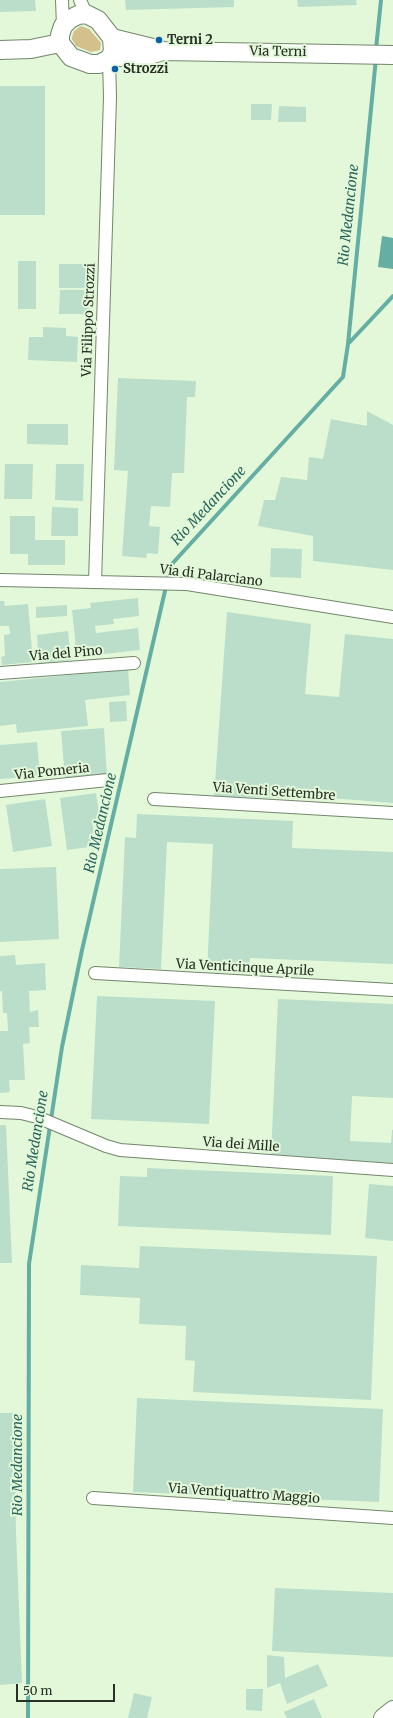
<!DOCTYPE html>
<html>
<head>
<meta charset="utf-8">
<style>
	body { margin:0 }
	#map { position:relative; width:393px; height:1718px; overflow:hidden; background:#e2f8d9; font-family:Merriweather,serif }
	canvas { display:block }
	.scale { position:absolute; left:16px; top:1684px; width:99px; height:18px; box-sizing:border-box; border:2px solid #283025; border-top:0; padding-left:5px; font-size:12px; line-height:14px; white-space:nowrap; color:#283025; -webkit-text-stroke:3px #e2f8d9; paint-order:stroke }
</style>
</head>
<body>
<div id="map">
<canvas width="393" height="1718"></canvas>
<div class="scale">50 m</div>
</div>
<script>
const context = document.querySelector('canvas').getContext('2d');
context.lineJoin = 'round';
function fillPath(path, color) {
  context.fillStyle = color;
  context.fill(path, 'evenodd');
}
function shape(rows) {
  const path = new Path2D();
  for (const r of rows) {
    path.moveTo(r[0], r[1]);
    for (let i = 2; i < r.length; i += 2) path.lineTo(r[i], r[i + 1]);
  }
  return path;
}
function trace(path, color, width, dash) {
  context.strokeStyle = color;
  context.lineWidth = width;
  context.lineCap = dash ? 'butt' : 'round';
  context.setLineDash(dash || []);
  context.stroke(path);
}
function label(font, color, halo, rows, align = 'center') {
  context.font = font + ' Merriweather,serif';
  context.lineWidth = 4;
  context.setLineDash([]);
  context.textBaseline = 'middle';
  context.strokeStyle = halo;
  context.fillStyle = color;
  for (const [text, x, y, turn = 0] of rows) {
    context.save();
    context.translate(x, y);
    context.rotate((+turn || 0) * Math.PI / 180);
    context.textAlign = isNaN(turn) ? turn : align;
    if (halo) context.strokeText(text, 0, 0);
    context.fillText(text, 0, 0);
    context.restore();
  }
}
const green = shape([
	[81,26,89,29,101,43,100,50,91,52,76,46,72,39,72,37,74,31]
]);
const water = shape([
	[382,236,393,238,393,269,378,267]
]);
const stream = shape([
	[376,49,381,0],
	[348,344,393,296],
	[28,1718,29,1264,62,1047,82,950,171,565,343,377,348,344,376,58]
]);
const building = shape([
	[0,0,35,0,36,11,0,12],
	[125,0,234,0,234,7,126,10],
	[297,0,356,0,357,5,298,7],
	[0,86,45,86,45,215,0,215],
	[251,104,272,104,271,120,251,120],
	[279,106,306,107,306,122,278,122],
	[18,261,36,261,36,309,18,309],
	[59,264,90,264,89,288,59,288],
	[60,290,89,290,89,314,59,314],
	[43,327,66,328,66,336,78,337,77,362,28,360,29,337,43,337],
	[118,378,196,381,195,397,187,397,184,473,172,473,170,507,151,506,149,526,160,527,158,554,147,553,146,558,122,556,128,471,114,470],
	[367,411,393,425,393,570,313,561,313,536,258,526,264,500,275,500,281,477,307,480,309,457,323,459,331,419,367,426],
	[27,424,68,424,68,445,27,444],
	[5,464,33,464,32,499,4,499],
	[56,464,84,464,83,501,55,500],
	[52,507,78,508,78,536,51,536],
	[10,516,35,516,35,540,65,540,65,565,28,565,28,554,10,554],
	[271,548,302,549,301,578,270,577],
	[138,598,139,616,113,619,114,624,95,626,96,633,138,628,140,650,77,657,72,610,91,608,90,603],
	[0,601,4,601,5,606,28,604,33,662,2,665,1,657,5,656,4,635,10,634,9,626,0,626],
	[67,605,67,616,36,618,36,607],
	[227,612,311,624,305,694,339,697,345,634,393,639,393,803,330,798,214,797],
	[68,631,71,660,39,663,37,635],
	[128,669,130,695,85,700,88,726,17,733,16,724,0,726,0,682],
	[126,701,127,721,110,722,109,702],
	[104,728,107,775,65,778,61,731],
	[37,742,40,776,0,779,0,745],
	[96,793,100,819,92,820,96,846,67,850,60,798],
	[45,799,52,846,13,852,6,805],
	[137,814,293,821,292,848,393,852,393,964,250,958,249,974,207,972,213,844,167,842,161,969,119,967,125,837,136,838],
	[56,867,59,939,0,942,0,869],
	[15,955,16,965,45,963,46,990,29,991,30,1012,38,1010,39,1027,29,1027,30,1043,23,1044,25,1080,9,1080,10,1092,0,1093,0,1031,8,1031,7,1013,3,1013,2,991,0,991,0,956],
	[97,996,215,1001,209,1124,91,1119],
	[278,999,393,1004,393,1098,352,1096,350,1141,391,1143,392,1130,393,1130,393,1163,271,1156],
	[0,1125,6,1125,12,1263,0,1263],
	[147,1168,333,1176,331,1235,118,1226,120,1176,147,1177],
	[369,1184,393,1186,393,1241,365,1238],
	[140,1246,377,1256,371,1400,193,1392,195,1361,185,1360,186,1326,139,1324,140,1298,80,1295,81,1265,139,1268],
	[137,1398,383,1409,379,1502,133,1492],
	[0,1413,14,1413,16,1532,22,1683,0,1685],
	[275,1588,393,1593,393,1657,272,1651],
	[267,1655,284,1657,285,1678,318,1664,328,1686,287,1704,280,1683,267,1688],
	[246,1689,263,1689,262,1711,246,1710],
	[134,1693,152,1697,147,1718,128,1718],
	[314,1699,322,1718,287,1718,284,1712]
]);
const street = shape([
	[62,0,63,26],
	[80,0,86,14],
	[0,580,187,584,393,617],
	[95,582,110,97,109,59],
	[0,673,134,663],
	[0,791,108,780],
	[154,799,393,813],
	[95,973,393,990],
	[0,1112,21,1113,37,1117,106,1146,120,1150,393,1170],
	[93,1498,393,1518]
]);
const secondary = shape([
	[86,14,98,20,112,38,113,52,109,59,99,64,90,64,71,57,60,43,60,35,63,26,70,19,78,15,86,14],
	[112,38,161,50],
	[0,50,31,49,60,43],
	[110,57,142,57,163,51,393,55],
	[383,1718,393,1710]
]);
const markers = [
	[159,40,4,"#0a60ae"],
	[115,69,4,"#0a60ae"]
];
const poiNames = [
	["Terni 2",167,40],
	["Strozzi",123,69]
];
const streetNames = [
	["Via Terni",278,52,1],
	["Via Filippo Strozzi",89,320,-88],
	["Via di Palarciano",211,576,7],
	["Via del Pino",66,654,-5],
	["Via Pomeria",52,772,-6],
	["Via Venti Settembre",274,792,4],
	["Via Venticinque Aprile",245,968,3],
	["Via dei Mille",241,1145,4],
	["Via Ventiquattro Maggio",244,1494,4]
];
const waterNames = [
	["Rio Medancione",349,215,-84],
	["Rio Medancione",209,506,-47],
	["Rio Medancione",101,823,-77],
	["Rio Medancione",36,1141,-81],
	["Rio Medancione",18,1465,-90]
];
fillPath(green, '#d4c08b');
fillPath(water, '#65aea3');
trace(stream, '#65aea3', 4);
fillPath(building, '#bbdeca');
trace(street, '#73866b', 14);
trace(secondary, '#73866b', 20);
trace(street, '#fff', 12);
trace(secondary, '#fff', 18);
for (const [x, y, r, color] of markers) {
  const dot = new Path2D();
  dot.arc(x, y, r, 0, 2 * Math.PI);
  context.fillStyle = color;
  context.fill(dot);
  trace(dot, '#e2f8d9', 1.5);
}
label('bold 13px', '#283025', '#e2f8d9', poiNames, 'left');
label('13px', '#283025', '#e2f8d9', streetNames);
label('italic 14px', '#28645b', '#e2f8d9', waterNames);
</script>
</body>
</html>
